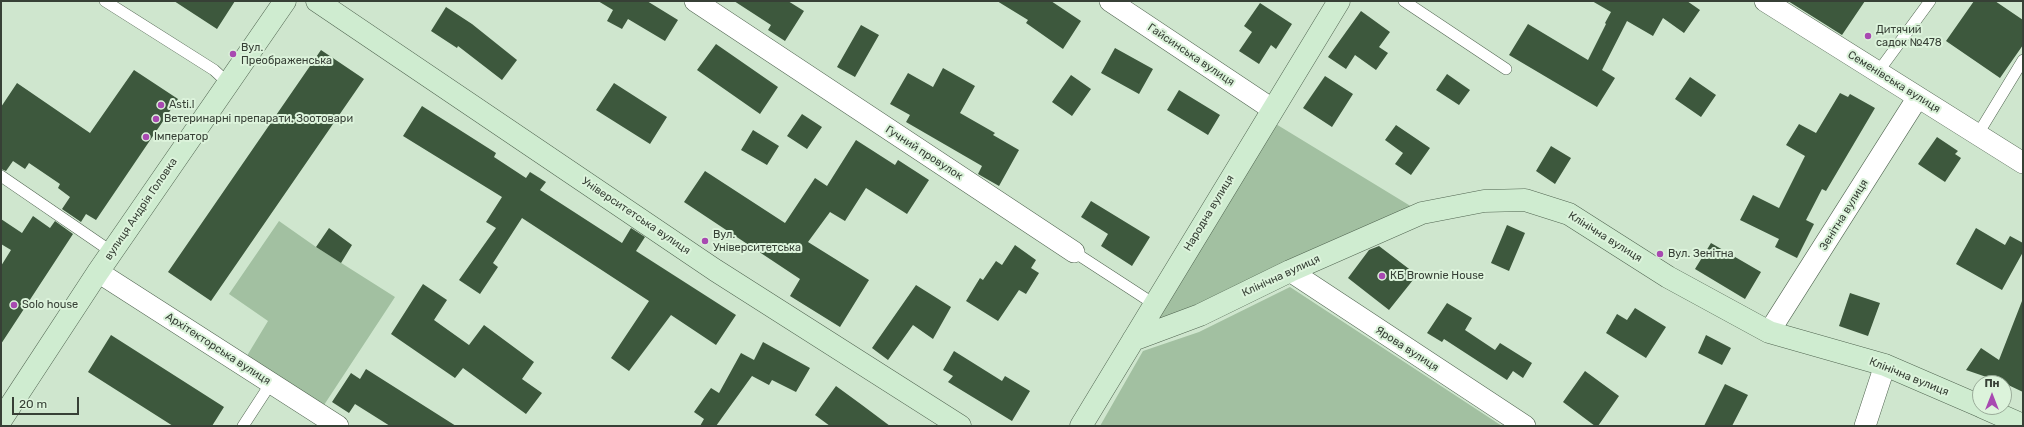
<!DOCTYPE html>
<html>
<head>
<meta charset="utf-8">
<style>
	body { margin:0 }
	#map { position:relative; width:2024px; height:427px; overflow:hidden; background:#cfe6ce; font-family:Rubik,sans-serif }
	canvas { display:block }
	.frame { position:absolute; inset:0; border:2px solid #374036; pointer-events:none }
	.north { position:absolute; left:1972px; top:375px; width:40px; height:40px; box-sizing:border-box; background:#dcf3db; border:1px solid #9aab99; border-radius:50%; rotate:0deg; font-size:11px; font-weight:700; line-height:16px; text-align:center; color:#374036 }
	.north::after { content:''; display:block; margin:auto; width:14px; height:18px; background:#a849b1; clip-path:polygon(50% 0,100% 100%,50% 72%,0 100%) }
	.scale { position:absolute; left:12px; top:397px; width:67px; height:18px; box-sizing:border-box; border:2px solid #374036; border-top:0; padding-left:5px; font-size:12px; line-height:14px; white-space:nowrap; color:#374036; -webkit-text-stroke:3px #dcf3db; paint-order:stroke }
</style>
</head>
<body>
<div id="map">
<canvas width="2024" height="427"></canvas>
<div class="frame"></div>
<div class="north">Пн</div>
<div class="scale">20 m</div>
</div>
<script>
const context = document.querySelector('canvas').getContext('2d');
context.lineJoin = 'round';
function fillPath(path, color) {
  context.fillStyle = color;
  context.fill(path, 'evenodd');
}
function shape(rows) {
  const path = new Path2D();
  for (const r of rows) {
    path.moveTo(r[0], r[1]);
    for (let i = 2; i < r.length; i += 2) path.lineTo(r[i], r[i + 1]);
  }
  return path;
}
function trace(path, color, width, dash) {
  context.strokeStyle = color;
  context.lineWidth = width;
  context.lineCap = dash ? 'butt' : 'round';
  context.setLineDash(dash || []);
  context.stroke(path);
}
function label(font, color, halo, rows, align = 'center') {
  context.font = font + ' Rubik,sans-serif';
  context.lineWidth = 4;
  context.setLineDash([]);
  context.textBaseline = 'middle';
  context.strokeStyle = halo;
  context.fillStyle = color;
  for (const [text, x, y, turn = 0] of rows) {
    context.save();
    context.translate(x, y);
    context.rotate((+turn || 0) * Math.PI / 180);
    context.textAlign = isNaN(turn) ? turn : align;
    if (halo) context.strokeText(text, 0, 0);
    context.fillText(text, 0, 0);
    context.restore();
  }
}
const green = shape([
	[1266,118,1422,213,1133,340],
	[279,221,316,247,395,297,324,405,242,364,268,321,229,294],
	[1290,287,1502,426,1100,426,1143,351,1199,332]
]);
const building = shape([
	[174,1,235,1,217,29],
	[598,1,647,1,678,20,665,41,628,19,622,29,607,21,613,10],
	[734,1,788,1,804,11,785,41,768,30,771,25],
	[997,1,1051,1,1081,21,1063,49,1026,23,1028,20],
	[1592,1,1687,1,1700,10,1684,33,1663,18,1653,36,1627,21,1602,70,1615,78,1597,107,1509,55,1528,24,1588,60,1606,24,1605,23,1611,12],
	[1788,1,1865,1,1842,35],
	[1974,1,1995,1,2023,20,2023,45,2000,78,1946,41],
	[1260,3,1292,24,1276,49,1271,45,1259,64,1239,51,1252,32,1244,26],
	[446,7,472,24,517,60,502,80,458,46,457,48,431,31],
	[1361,11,1390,32,1379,47,1388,53,1376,70,1355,55,1346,69,1328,57],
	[861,25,879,35,855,77,837,67],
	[716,44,778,87,760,114,697,70],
	[1115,48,1153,69,1139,94,1101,73],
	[321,50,364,79,211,301,168,272],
	[943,68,975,86,960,113,995,133,993,135,1019,150,999,186,978,174,982,166,906,122,910,115,890,104,908,73,933,87],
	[134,70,178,99,96,220,86,214,81,222,62,209,70,197,58,188,60,184,29,163,25,169,13,161,6,171,1,169,1,107,17,83,90,133],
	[1447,74,1470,90,1459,105,1436,90],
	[1071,75,1091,89,1072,116,1052,102],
	[1325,76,1353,94,1332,127,1303,108],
	[1690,77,1716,95,1701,117,1675,99],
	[614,83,667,117,650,144,596,110],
	[1179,90,1220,115,1208,135,1167,110],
	[1840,93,1848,97,1850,94,1875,108,1826,191,1822,189,1806,220,1814,224,1797,258,1775,247,1779,239,1740,220,1753,195,1779,208,1805,156,1786,145,1799,124,1816,133],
	[422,106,496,153,494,157,526,178,530,172,546,182,540,190,622,243,631,228,645,237,636,251,736,315,716,345,671,315,629,371,611,358,649,301,522,218,493,263,498,267,480,294,459,280,496,228,486,222,502,197,403,136],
	[802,114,822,127,807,149,787,136],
	[1396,125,1430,148,1411,175,1395,164,1403,153,1385,140],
	[753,130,779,146,767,165,741,150],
	[1937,137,1958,151,1955,154,1961,158,1945,182,1918,164],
	[856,140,895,165,898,160,929,180,907,214,866,188,845,221,830,212,808,242,869,280,840,327,790,296,800,279,684,202,705,171,785,223,815,178,827,186],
	[1551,146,1571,158,1555,184,1536,171],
	[1091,201,1150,237,1132,266,1101,246,1108,234,1081,217],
	[33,216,50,228,55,221,73,234,1,344,1,266,11,250,1,244,1,219,22,233],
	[1507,225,1525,233,1509,271,1491,263],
	[329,228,352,245,341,263,316,247],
	[1976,228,2005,245,2010,236,2023,243,2023,252,2002,290,1956,264],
	[1711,243,1761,272,1745,299,1695,269],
	[1015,245,1036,260,1031,268,1039,273,1026,294,1019,290,998,321,966,301,980,278,983,280,996,261,1002,265],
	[1379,246,1417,275,1389,310,1348,278,1369,250],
	[423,284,447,300,434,320,469,345,484,325,534,362,522,379,542,393,526,414,463,368,455,378,391,334],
	[916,285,951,307,933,339,913,325,888,360,872,348],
	[1850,293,1880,303,1868,336,1839,326],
	[2022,301,2023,301,2023,392,2004,383,1966,370,1981,348,1999,360],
	[1447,303,1472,318,1465,330,1495,350,1500,343,1532,363,1523,378,1513,371,1507,380,1444,339,1442,342,1427,333],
	[1635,308,1666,327,1646,358,1606,333,1617,314,1627,320],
	[111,335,224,407,212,426,173,426,88,372],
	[1706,335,1731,348,1722,365,1698,353],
	[763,342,810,368,796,392,772,380,769,385,752,376,716,426,700,426,704,419,694,412,711,388,719,393,741,353,754,360],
	[954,351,1002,381,1005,376,1030,391,1012,421,948,382,953,376,943,370],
	[366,369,456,426,390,426,355,404,349,413,332,402,351,373,360,379],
	[1585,371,1619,396,1598,426,1595,426,1563,402],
	[1725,384,1748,395,1732,426,1704,426],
	[836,386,862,405,890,426,830,426,815,415]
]);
const lane = shape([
	[105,1,214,70,228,83],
	[1404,1,1506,69],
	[1878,72,1930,1],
	[1978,134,2023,60],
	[1,176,112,252],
	[1074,252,1154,304],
	[243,426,271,383]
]);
const street = shape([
	[695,1,1074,252],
	[1110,1,1272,109],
	[1765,1,2023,163],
	[1290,271,1525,426],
	[98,272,338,426],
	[1769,332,1918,97],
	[1865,426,1885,365]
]);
const secondary = shape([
	[317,1,715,270,960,426],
	[1133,340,1200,315,1290,271,1422,213,1484,201,1525,200,1569,214,1668,277,1769,332,1885,365,1980,406],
	[1982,407,2023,425],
	[1,420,98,272,285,1],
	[1081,426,1339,1]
]);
const markers = [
	[1868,36,4,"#a849b1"],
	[233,54,4,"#a849b1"],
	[161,105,4,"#a849b1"],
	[156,119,4,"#a849b1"],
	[146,137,4,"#a849b1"],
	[705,241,4,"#a849b1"],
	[1660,254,4,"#a849b1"],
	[1382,276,4,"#a849b1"],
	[14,305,4,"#a849b1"]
];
const poiNames = [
	["Дитячий",1876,30],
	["садок №478",1876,43],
	["Вул.",241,48],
	["Преображенська",241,61],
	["Asti.l",169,105],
	["Ветеринарні препарати. Зоотовари",164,119],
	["Імператор",154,137],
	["Вул.",713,235],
	["Університетська",713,248],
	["Вул. Зенітна",1668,254],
	["КБ Brownie House",1390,276],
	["Solo house",22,305]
];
const streetNames = [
	["Гайсинська вулиця",1191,55,34],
	["Семенівська вулиця",1894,82,32],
	["Гучний провулок",924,153,33],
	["вулиця Андрія Головка",141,209,-56],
	["Народна вулиця",1209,213,-59],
	["Зенітна вулиця",1844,215,-58],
	["Університетська вулиця",636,216,34],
	["Клінічна вулиця",1605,237,32],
	["Клінічна вулиця",1281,276,-25],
	["Архітекторська вулиця",218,349,33],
	["Ярова вулиця",1407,349,33],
	["Клінічна вулиця",1909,377,22]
];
fillPath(green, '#a2c0a1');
fillPath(building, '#3d583d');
trace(lane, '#516551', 12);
trace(street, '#516551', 22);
trace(secondary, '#516551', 23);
trace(lane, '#fff', 11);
trace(street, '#fff', 21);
trace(secondary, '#cfecd0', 22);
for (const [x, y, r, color] of markers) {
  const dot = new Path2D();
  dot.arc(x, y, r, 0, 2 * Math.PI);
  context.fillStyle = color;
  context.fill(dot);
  trace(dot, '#dcf3db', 1.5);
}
label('11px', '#374036', '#dcf3db', poiNames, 'left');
label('11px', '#374036', '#dcf3db', streetNames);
</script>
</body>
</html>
